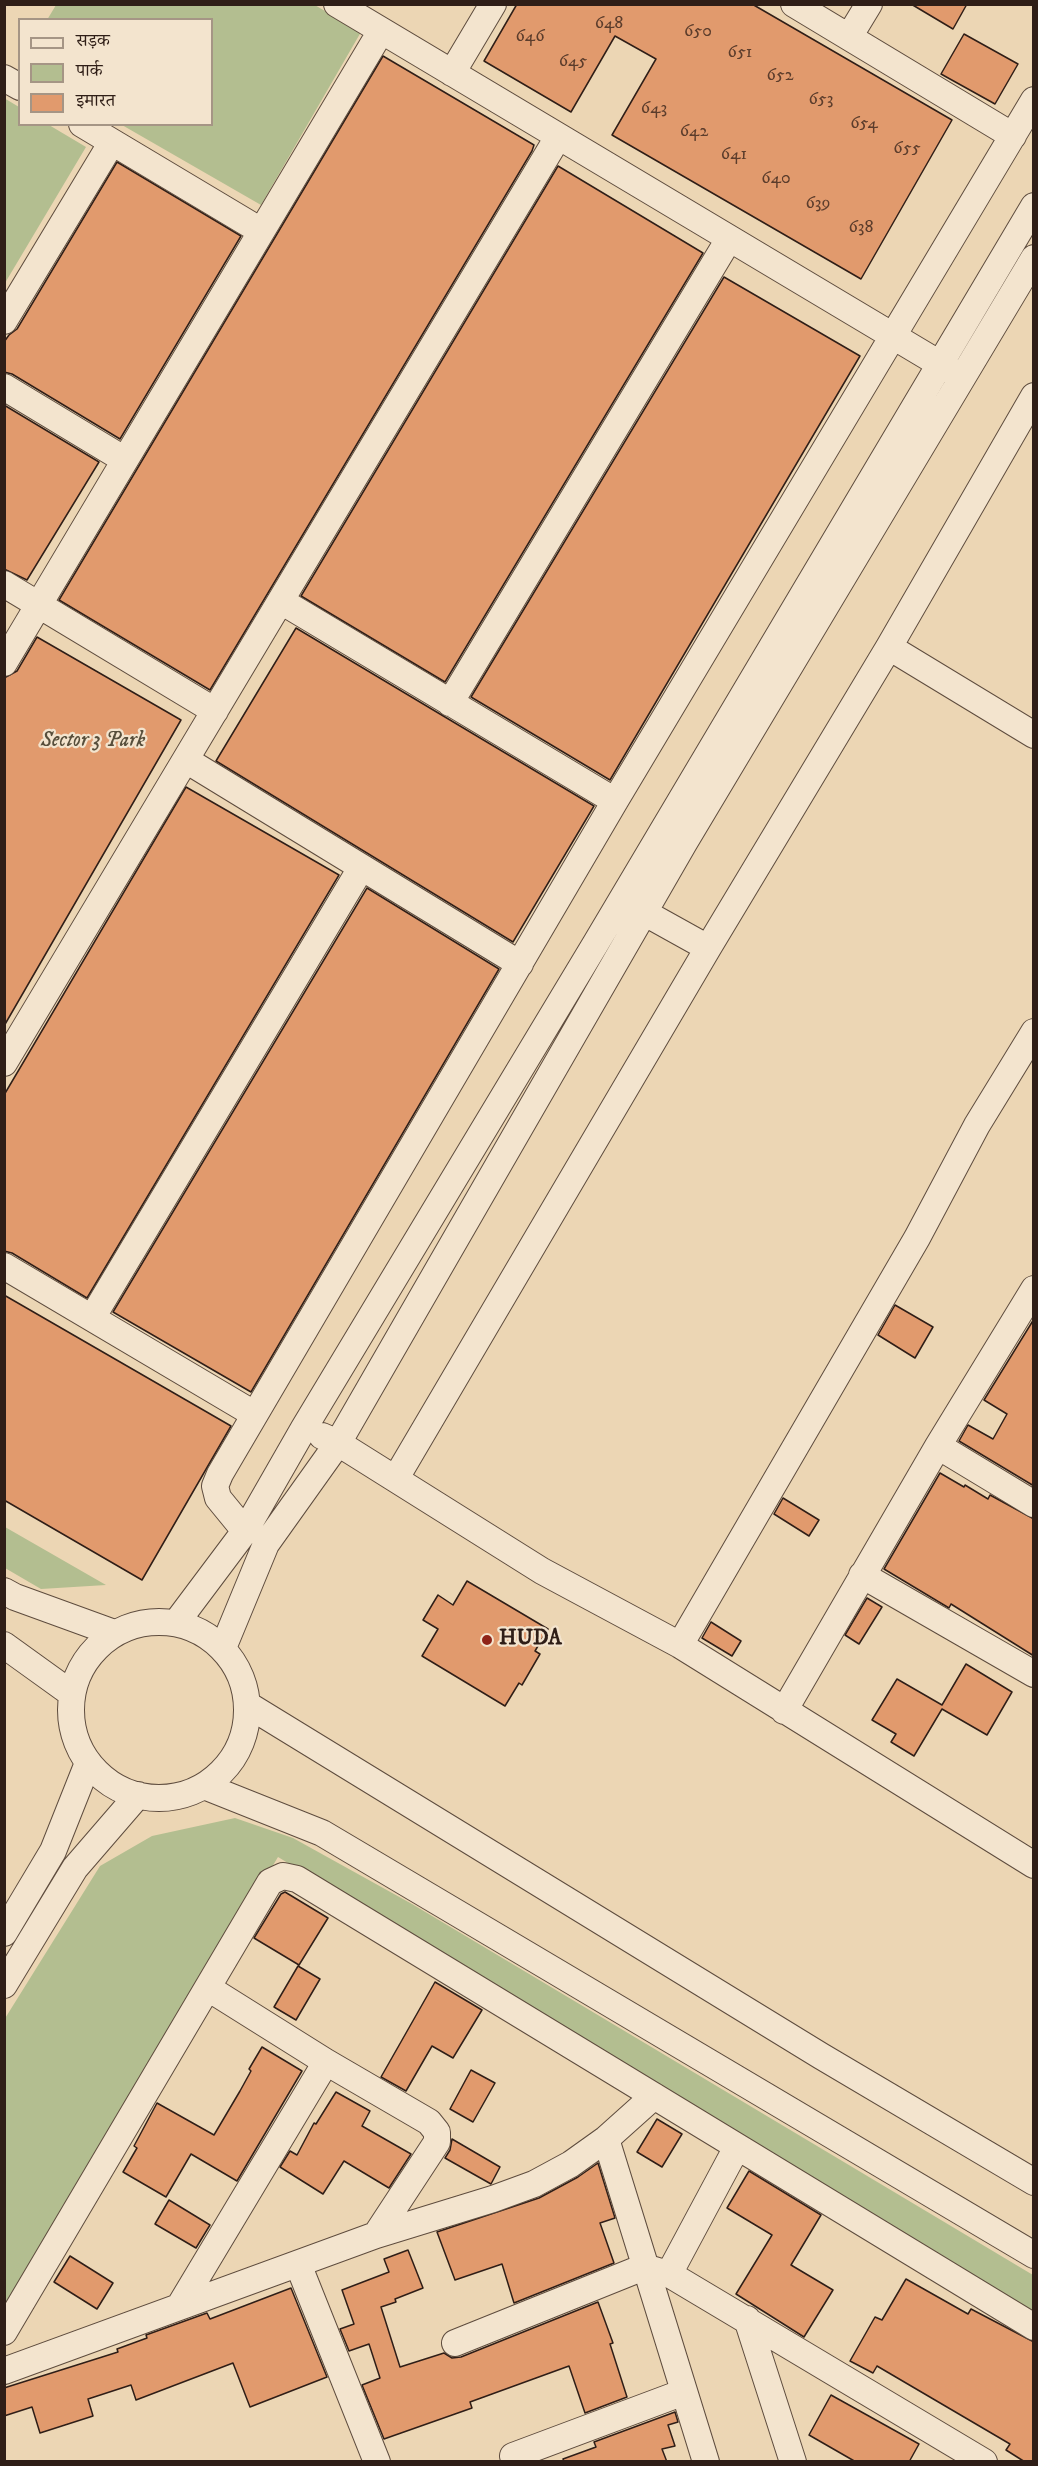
<!DOCTYPE html>
<html>
<head>
<meta charset="utf-8">
<style>
	body { margin:0 }
	#map { position:relative; width:1038px; height:2466px; overflow:hidden; background:#ecd6b4; font-family:"IM FELL DW Pica","Noto Serif Devanagari",serif }
	canvas { display:block }
	.frame { position:absolute; inset:0; border:6px solid #2f1e17; pointer-events:none }
	.legend { position:absolute; left:18px; top:18px; width:195px; height:108px; box-sizing:border-box; background:#f3e4ce; border:2px solid #a59585; margin:0; padding:8px 10px; list-style:none; font-size:18px; color:#2f1e17 }
	.legend li { display:flex; align-items:center; gap:12px; height:30px }
	.legend b { width:30px; border:2px solid #a59585 }
</style>
</head>
<body>
<div id="map">
<canvas width="1038" height="2466"></canvas>
<div class="frame"></div>
<ul class="legend">
<li><b style="height:8px;background:#f3e4ce"></b>सड़क</li>
<li><b style="height:16px;background:#b3be90"></b>पार्क</li>
<li><b style="height:16px;background:#e19a6d"></b>इमारत</li>
</ul>
</div>
<script>
const context = document.querySelector('canvas').getContext('2d');
context.lineJoin = 'round';
function fillPath(path, color) {
  context.fillStyle = color;
  context.fill(path, 'evenodd');
}
function shape(rows) {
  const path = new Path2D();
  for (const r of rows) {
    if (r.length === 3) {
      path.moveTo(r[0] + r[2], r[1]);
      path.arc(r[0], r[1], r[2], 0, 2 * Math.PI);
      continue;
    }
    path.moveTo(r[0], r[1]);
    for (let i = 2; i < r.length; i += 2) path.lineTo(r[i], r[i + 1]);
  }
  return path;
}
function trace(path, color, width, dash) {
  context.strokeStyle = color;
  context.lineWidth = width;
  context.lineCap = dash ? 'butt' : 'round';
  context.setLineDash(dash || []);
  context.stroke(path);
}
function label(font, color, halo, rows, align = 'center') {
  context.font = font + ' "IM FELL DW Pica",serif';
  context.lineWidth = 4.5;
  context.setLineDash([]);
  context.textBaseline = 'middle';
  context.strokeStyle = halo;
  context.fillStyle = color;
  for (const [text, x, y, turn = 0] of rows) {
    context.save();
    context.translate(x, y);
    context.rotate((+turn || 0) * Math.PI / 180);
    context.textAlign = isNaN(turn) ? turn : align;
    if (halo) context.strokeText(text, 0, 0);
    context.fillText(text, 0, 0);
    context.restore();
  }
}
const green = shape([
	[313,4,361,32,261,205,122,125,212,124,212,20,47,20,56,5],
	[4,98,19,107,20,124,49,125,86,147,5,283],
	[5,1527,106,1585,41,1589,5,1568],
	[235,1818,293,1838,412,1904,1033,2275,1033,2311,278,1857,5,2313,4,2020,100,1866,152,1836]
]);
const building = shape([
	[517,4,752,4,952,120,861,279,612,135,656,59,615,36,571,112,484,61,517,4],
	[911,4,967,4,953,29,911,4],
	[964,34,1018,64,995,104,941,74,964,34],
	[383,56,534,145,532,151,210,690,59,600,383,56],
	[117,162,241,236,120,439,12,374,4,372,4,342,9,335,17,329,117,162],
	[558,166,703,253,445,682,301,596,558,166],
	[724,277,860,356,610,780,471,697,724,277],
	[4,405,99,462,27,580,4,569,4,405],
	[296,628,594,806,513,942,216,761,296,628],
	[37,637,181,720,4,1026,4,678,17,671,37,637],
	[186,787,339,875,87,1298,12,1253,4,1251,4,1095,186,787],
	[367,888,499,969,251,1392,113,1312,367,888],
	[4,1295,231,1426,142,1580,4,1500,4,1295],
	[895,1305,933,1327,915,1358,878,1335,895,1305],
	[1034,1319,1034,1486,959,1441,968,1425,993,1439,1007,1414,984,1400,1034,1319],
	[940,1473,964,1487,965,1485,988,1499,990,1495,1034,1519,1034,1656,951,1604,949,1608,884,1569,940,1473],
	[783,1498,819,1520,809,1536,774,1514,783,1498],
	[467,1581,548,1629,535,1651,540,1654,522,1685,519,1683,505,1706,422,1656,438,1629,423,1620,438,1595,453,1605,467,1581],
	[867,1598,882,1607,859,1644,845,1635,867,1598],
	[711,1622,741,1641,732,1656,702,1638,711,1622],
	[966,1664,1012,1692,987,1735,942,1709,914,1756,891,1742,896,1734,872,1720,897,1679,942,1705,966,1664],
	[285,1892,328,1918,299,1965,254,1938,281,1894,285,1892],
	[298,1966,320,1979,296,2020,274,2007,298,1966],
	[435,1982,482,2010,453,2058,432,2046,406,2091,381,2077,435,1982],
	[262,2047,302,2071,237,2181,191,2154,166,2197,123,2172,137,2148,134,2146,157,2103,214,2135,240,2091,251,2071,249,2069,262,2047],
	[471,2070,495,2083,473,2122,450,2109,471,2070],
	[336,2092,370,2111,362,2126,411,2154,389,2188,344,2161,323,2194,280,2167,290,2151,297,2155,314,2123,316,2124,336,2092],
	[657,2119,682,2134,662,2167,637,2152,657,2119],
	[452,2139,500,2167,491,2184,445,2158,450,2150,452,2139],
	[598,2163,615,2218,600,2223,614,2263,514,2303,502,2264,455,2280,437,2232,539,2198,578,2177,598,2163],
	[749,2171,821,2215,791,2265,833,2290,804,2337,736,2294,772,2235,727,2208,749,2171],
	[169,2200,210,2225,196,2248,155,2224,169,2200],
	[408,2250,423,2288,395,2299,396,2302,381,2307,400,2367,444,2353,452,2358,461,2357,598,2302,613,2343,610,2344,627,2397,585,2413,569,2366,470,2402,472,2408,384,2439,362,2385,380,2378,369,2344,349,2351,340,2329,354,2324,342,2290,389,2272,384,2259,408,2250],
	[70,2256,113,2283,97,2309,54,2282,70,2256],
	[906,2279,968,2314,971,2309,1034,2342,1034,2462,1025,2462,1006,2450,1010,2444,877,2366,873,2373,850,2361,875,2317,882,2320,906,2279],
	[291,2288,327,2377,250,2407,233,2363,136,2400,131,2385,88,2399,93,2416,40,2433,32,2407,4,2416,4,2388,118,2352,117,2349,147,2338,146,2335,207,2313,210,2319,291,2288],
	[831,2395,919,2444,909,2462,856,2462,809,2435,831,2395],
	[675,2412,678,2422,668,2425,675,2446,662,2449,667,2462,564,2462,563,2459,596,2447,594,2442,675,2412]
]);
const minor = shape([
	[337,4,955,373],
	[794,4,1013,136],
	[849,37,869,4],
	[452,73,493,4],
	[4,78,20,87],
	[82,124,261,231],
	[4,321,112,142],
	[4,387,125,460],
	[4,584,215,711],
	[281,601,615,801],
	[889,647,1034,735],
	[4,663,381,31],
	[450,703,729,239],
	[186,760,520,964],
	[645,913,708,948],
	[4,1063,558,137],
	[4,1266,254,1414],
	[92,1318,361,868],
	[322,1436,338,1443,542,1571,680,1645,1034,1865],
	[938,1446,1034,1504],
	[396,1478,708,948,889,647,1034,396],
	[245,1531,218,1498,215,1486,220,1474,615,801,1034,100],
	[862,1575,1034,1674],
	[4,1591,15,1597,114,1633],
	[159,1710,88],
	[176,1623,245,1531,304,1428,596,943,1034,206],
	[4,1645,72,1694],
	[680,1645,917,1238,977,1125,1034,1032],
	[223,1648,266,1544,338,1443,684,843,1034,258],
	[248,1705,821,2056,1034,2182],
	[784,1711,938,1446,1034,1289],
	[204,1786,322,1833,1034,2255],
	[4,1933,53,1851,88,1763],
	[4,1985,75,1868,138,1795],
	[208,1988,326,2062,429,2122,437,2132,437,2142,376,2235],
	[606,2139,706,2462],
	[737,2147,669,2274,984,2462],
	[298,2264,377,2462],
	[179,2307,326,2062],
	[747,2319,793,2462],
	[4,2332,270,1882,283,1876,297,1879,1034,2327],
	[455,2343,644,2267,661,2272],
	[4,2371,376,2235,493,2199,534,2184,571,2164,606,2139,654,2096],
	[513,2456,684,2392]
]);
const markers = [
	[487,1640,6,"#8f2418"]
];
const numberNames = [
	["648",609,24],
	["650",698,32],
	["646",530,37],
	["651",740,53],
	["645",573,62],
	["652",780,76],
	["653",821,100],
	["643",654,109],
	["654",864,124],
	["642",694,132],
	["655",907,149],
	["641",734,155],
	["640",776,179],
	["639",818,204],
	["638",861,228]
];
const parkNames = [
	["Sector 3 Park",93,742]
];
const poiNames = [
	["HUDA",499,1640]
];
fillPath(green, '#b3be90');
fillPath(building, '#e19a6d');
trace(building, '#2f1e17', 1.5);
trace(minor, '#5e4c3e', 28);
trace(minor, '#f3e4ce', 26);
for (const [x, y, r, color] of markers) {
  const dot = new Path2D();
  dot.arc(x, y, r, 0, 2 * Math.PI);
  context.fillStyle = color;
  context.fill(dot);
  trace(dot, '#f3e4ce', 2);
}
label('18px', '#5c3d2c', null, numberNames);
label('italic 21px', '#574e3b', '#f3e4ce', parkNames);
label('bold 21px', '#2f1e17', '#f3e4ce', poiNames, 'left');
</script>
</body>
</html>
